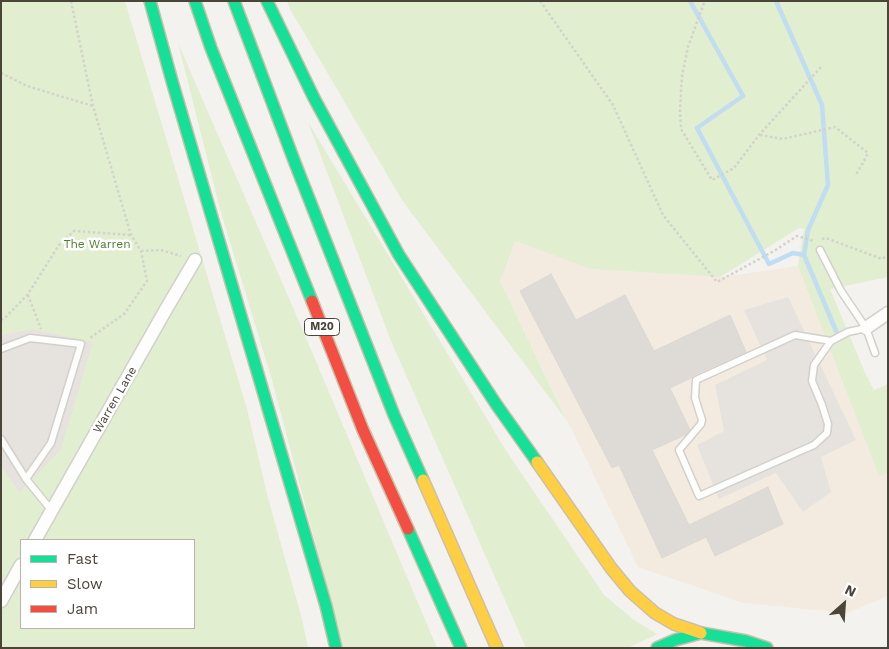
<!DOCTYPE html>
<style>
body{margin:0}
#map{position:relative;width:889px;height:649px;overflow:hidden;background:#f4f2ee;font-family:"Work Sans",sans-serif}
canvas{display:block}
.frame{position:absolute;inset:0;border:2px solid #4b4439;pointer-events:none}
.legend{position:absolute;left:20px;top:539px;width:175px;height:90px;box-sizing:border-box;background:#fff;border:1px solid #b7b4b0;margin:0;padding:6px 9px;list-style:none;font-size:15px;color:#4b4439}
.legend li{display:flex;align-items:center;gap:10px;height:25px}
.legend b{width:25px;border:1px solid #b7b4b0}
.north{position:absolute;left:819px;top:579px;width:50px;height:50px;-webkit-text-stroke:4px #fff;paint-order:stroke;rotate:26deg;font-size:14px;font-weight:700;line-height:20px;text-align:center;color:#4b4439}
.north::after{content:'';display:block;margin:auto;width:18px;height:22px;background:#4b4439;clip-path:polygon(50% 0,100% 100%,50% 72%,0 100%)}
</style>
<div id="map">
<canvas width="889" height="649"></canvas>
<div class="frame"></div>
<ul class="legend">
<li><b style="height:6px;background:#16e098"></b>Fast</li>
<li><b style="height:6px;background:#ffcf43"></b>Slow</li>
<li><b style="height:6px;background:#f24e42"></b>Jam</li>
</ul>
<div class="north">N</div>
</div>
<script>
const g = document.querySelector('canvas').getContext('2d');
g.lineJoin = 'round';
function fill(path, color) { g.fillStyle = color; g.fill(path, 'evenodd'); }
const shape = rows => new Path2D(rows.map(r => 'M' + r).join(''));
function trace(path, color, width, dash) { g.strokeStyle = color; g.lineWidth = width; g.lineCap = dash ? 'butt' : 'round'; g.setLineDash(dash || []); g.stroke(path); }
function drawText(font, color, halo, rows, align = 'center') {
  g.font = font + ' "Work Sans",sans-serif'; g.lineWidth = 5; g.setLineDash([]); g.textBaseline = 'middle'; g.strokeStyle = halo; g.fillStyle = color; for (const [text, x, y, turn = 0] of rows) {
    g.save(); g.translate(x, y); g.rotate((+turn || 0) * Math.PI / 180); g.textAlign = isNaN(turn) ? turn : align; if (halo) g.strokeText(text, 0, 0); g.fillText(text, 0, 0); g.restore();
  }
}
fill(shape([
 [515,241,592,269,720,277,798,266,879,475,888,473,888,596,847,613,743,603,638,567,500,281]
]), '#f3ebdf');
fill(shape([
 [1,1,125,1,247,409,268,498,302,619,308,648,1,648,1,466,19,493,30,329,1,335],
 [21,540,194,540,194,628,21,628],
 [287,1,888,1,888,277,830,289,866,375,874,390,888,384,888,473,879,476,798,266,804,229,799,228,720,277,591,269,515,241,500,281,567,421,402,200,290,9],
 [178,43,301,326,437,648,343,648,272,380,220,209],
 [308,122,505,449,604,595,634,620,657,634,628,648,526,648,391,341]
]), '#e1eecf');
fill(shape([
 [788,297,856,440,821,457,831,492,803,512,776,473,719,499,697,445,724,431,715,385,767,360,744,310],
 [30,329,93,342,61,449,19,493,1,466,1,335]
]), '#e6e3df');
trace(shape([
 [690,1,743,96,697,128,769,264,793,253,804,255],
 [776,1,822,105,828,185,808,230,804,255,837,333]
]), '#c0ddf1', 4.5);
const building = shape([
 [551,274,576,320,625,295,654,351,730,315,746,352,694,375,691,378,670,388,690,430,685,435,652,450,689,525,768,487,783,524,715,556,706,537,662,558,619,465,612,468,520,291,551,274]
]);
fill(building, '#dedbd6');
trace(building, '#dcd9d4', 1);
const lane = shape([
 [820,250,841,291,866,328,875,353],
 [831,341,795,335,696,380,695,398,702,420,701,424,679,450,699,496,807,448,814,445,827,433,828,424,822,405,812,381,814,365,831,341,848,332,866,328],
 [1,349,30,338,81,344,51,443,26,479],
 [1,439,26,479,52,511]
]);
const street = shape([
 [866,328,888,313],
 [35,540,165,311,195,260],
 [1,601,21,565]
]);
const fast = shape([
 [150,1,172,81,326,606,336,648],
 [195,1,211,48,312,301],
 [234,1,295,163,394,415,423,480],
 [267,1,314,98,399,255,496,404,537,462],
 [408,529,461,648],
 [657,648,675,640,701,633,746,641,767,648]
]);
const slow = shape([
 [537,462,611,568,630,591,655,613,674,624,701,633],
 [423,480,497,648]
]);
const jam = shape([
 [312,301,363,430,408,529]
]);
trace(lane, '#d2d0cb', 9);
trace(street, '#d2d0cb', 15);
trace(fast, '#ccbfa9', 14);
trace(slow, '#ccbfa9', 14);
trace(jam, '#ccbfa9', 14);
trace(shape([
 [71,1,93,106,131,235,141,251,147,281,124,314,90,338],
 [540,1,613,105,663,215,717,282,774,251,797,236,814,241],
 [704,3,688,47,682,76,680,110,681,129,712,180,734,168,759,135,821,67],
 [1,73,27,86,93,106],
 [760,135,783,139,835,127,868,153,863,163,855,176],
 [822,239,826,238,882,259,888,255],
 [141,251,161,250,181,256],
 [28,295,41,329],
 [1,320,6,317,28,294,59,245,74,231,131,235]
]), '#d3d2cc', 2.5, [2.5, 2.5]);
trace(lane, '#fdfdfc', 6);
trace(street, '#fdfdfc', 12);
trace(fast, '#16e098', 11);
trace(slow, '#ffcf43', 11);
trace(jam, '#f24e42', 11);
for (const [x, y, w] of [
 [322,327,35]
]) { const box = new Path2D(); box.roundRect(x - w / 2, y - 8.5, w, 17, 4); g.fillStyle = '#fff'; g.fill(box); trace(box, '#4b4439', 1); }
drawText('bold 11px', '#4b4439', null, [
 ["M20",322,327]
]);
drawText('12px', '#4a7f2a', '#fff', [
 ["The Warren",97,244]
]);
drawText('12px', '#4b4439', '#fff', [
 ["Warren Lane",115,400,-60]
]);
</script>
